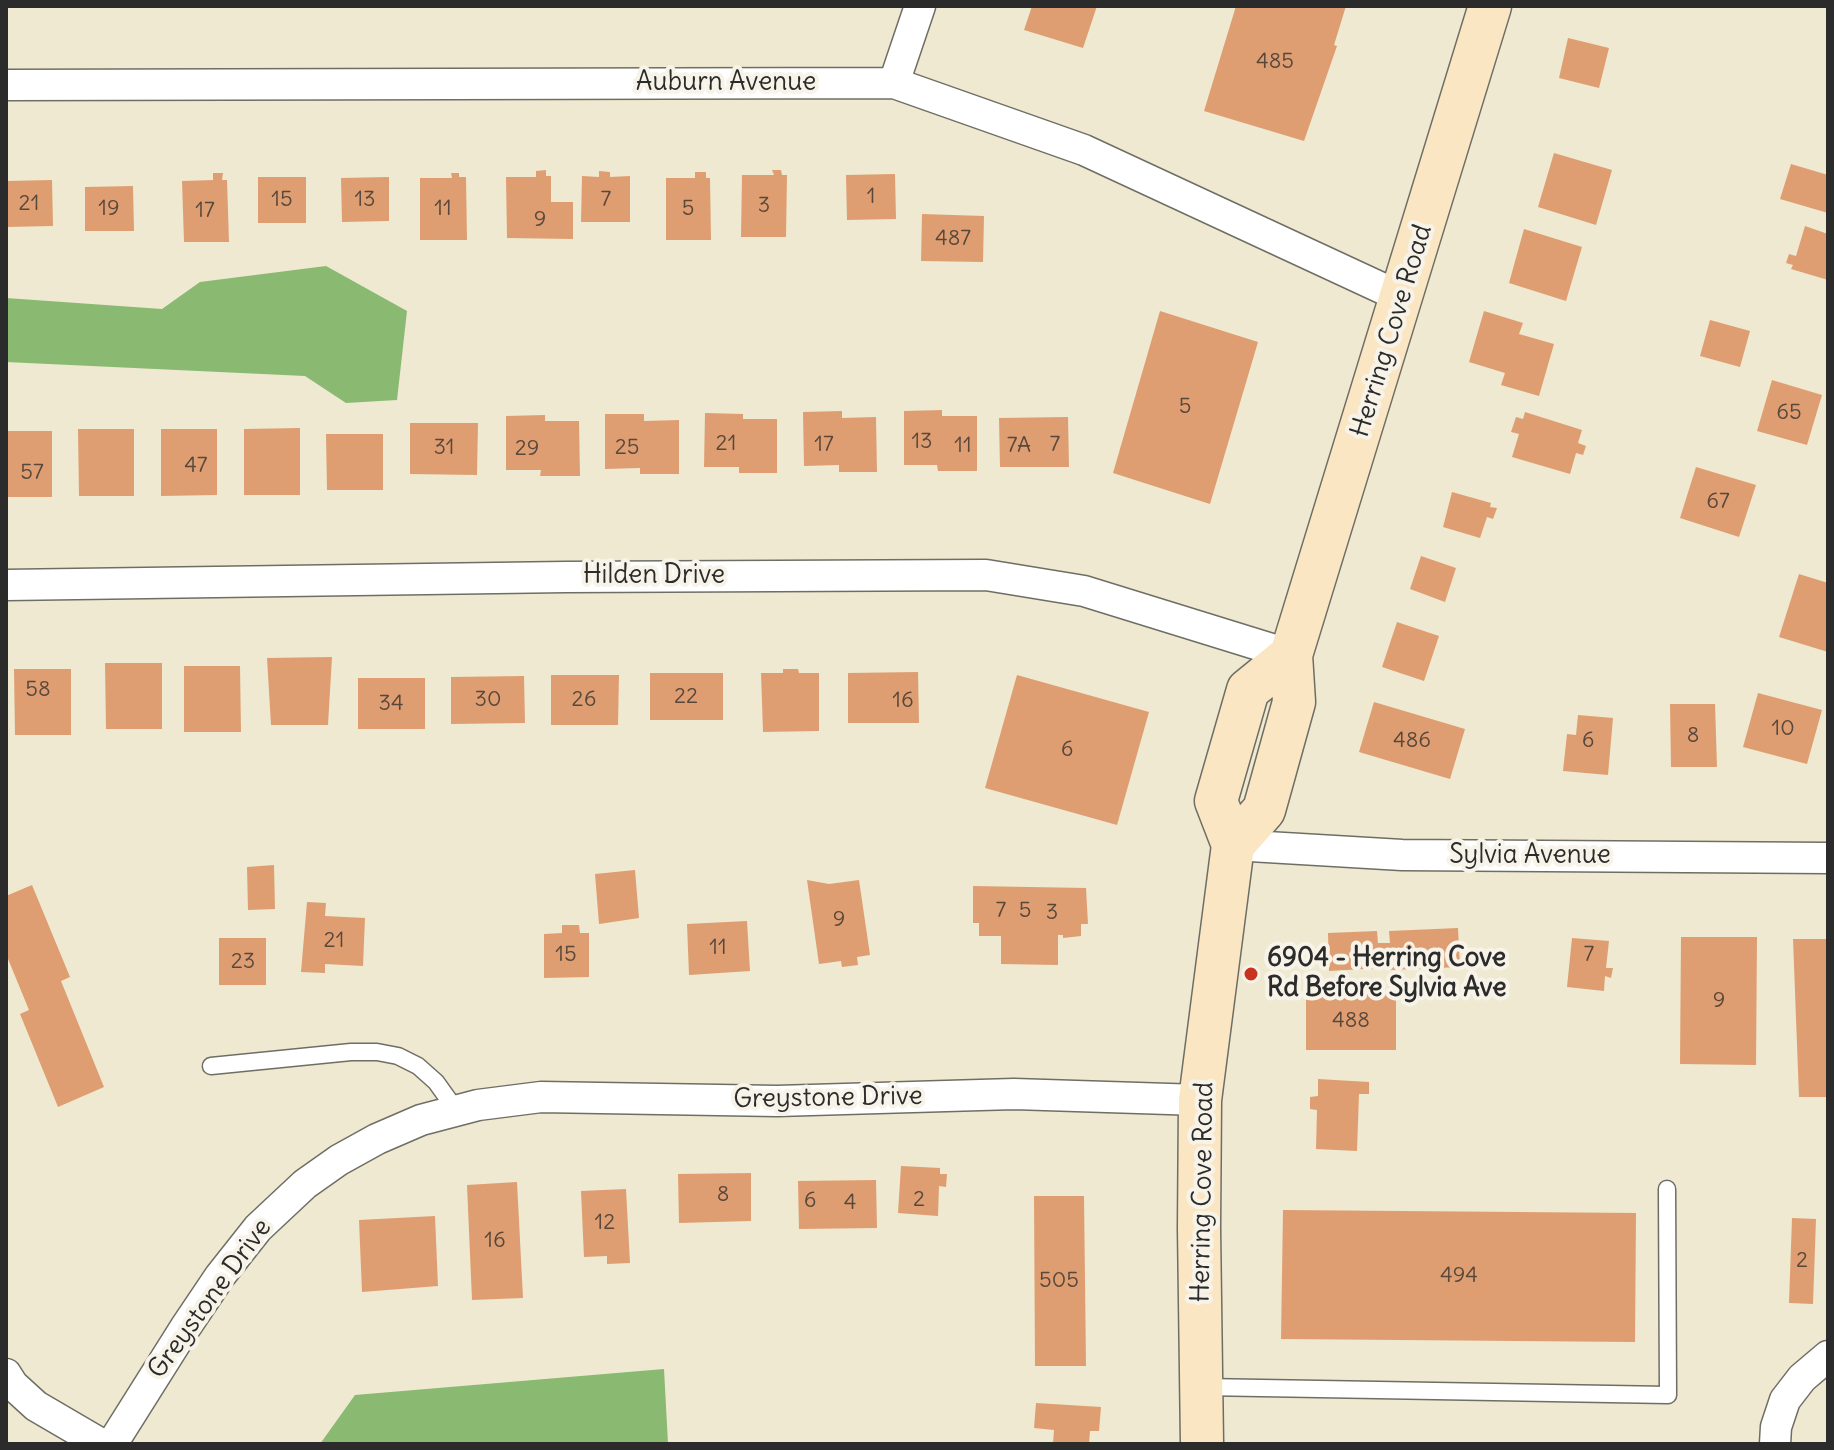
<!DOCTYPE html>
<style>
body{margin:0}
#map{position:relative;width:1834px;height:1450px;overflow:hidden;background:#eee9d0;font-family:Delius,sans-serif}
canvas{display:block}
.frame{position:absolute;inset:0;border:8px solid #2b2b2b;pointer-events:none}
</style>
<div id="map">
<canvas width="1834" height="1450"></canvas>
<div class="frame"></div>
</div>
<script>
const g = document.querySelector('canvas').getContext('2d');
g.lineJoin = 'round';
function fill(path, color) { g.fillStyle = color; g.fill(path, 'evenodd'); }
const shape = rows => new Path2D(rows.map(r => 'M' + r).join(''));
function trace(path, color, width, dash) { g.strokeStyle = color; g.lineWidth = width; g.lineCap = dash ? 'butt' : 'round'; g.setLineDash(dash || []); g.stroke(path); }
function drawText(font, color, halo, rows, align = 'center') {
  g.font = font + ' Delius,sans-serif'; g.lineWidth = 8; g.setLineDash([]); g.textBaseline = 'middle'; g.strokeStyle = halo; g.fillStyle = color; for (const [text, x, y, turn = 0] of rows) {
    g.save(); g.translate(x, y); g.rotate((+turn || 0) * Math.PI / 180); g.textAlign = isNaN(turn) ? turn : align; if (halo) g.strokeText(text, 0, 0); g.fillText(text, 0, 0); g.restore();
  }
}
fill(shape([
 [326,266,407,311,397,400,346,403,305,376,6,362,6,298,162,309,200,282],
 [664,1369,668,1444,320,1444,355,1395]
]), '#8ab972');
fill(shape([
 [1032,6,1097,6,1083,48,1024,30],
 [1236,6,1346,6,1334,45,1337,46,1304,141,1204,111],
 [1568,38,1609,48,1599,88,1559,78],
 [1554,153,1612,170,1596,225,1538,207],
 [1791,164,1828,175,1828,213,1780,199],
 [546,170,546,176,551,176,551,202,573,202,573,239,507,238,506,177,536,177,536,171],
 [772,170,781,170,782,175,787,175,786,237,741,237,742,175,774,175],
 [599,171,610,172,610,177,630,176,630,222,581,222,582,176,599,177],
 [695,172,706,172,706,178,710,178,711,240,666,240,666,178,695,178],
 [213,173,223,173,222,180,227,180,229,242,184,242,182,181,213,180],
 [451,173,459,173,459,177,466,177,467,240,420,240,420,178,452,178],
 [895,174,896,219,847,220,846,175],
 [258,177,306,177,306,223,258,223],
 [389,177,389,221,342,222,341,178],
 [52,180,53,226,6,227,6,181],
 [133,186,134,231,85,231,85,187],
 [922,214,984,216,983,262,921,261],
 [1805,226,1828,234,1828,280,1791,269,1793,265,1786,263,1789,254,1796,256],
 [1524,229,1582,247,1566,301,1509,283],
 [1160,311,1258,342,1210,504,1113,473],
 [1484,311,1523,323,1519,334,1554,344,1539,396,1501,385,1505,373,1469,362],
 [1710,320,1750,331,1740,367,1700,356],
 [1772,380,1822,395,1807,445,1757,431],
 [942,410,942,416,977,416,977,471,938,471,937,465,904,465,904,411],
 [842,411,842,418,876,417,877,472,839,472,839,465,804,466,803,412],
 [1525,412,1582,430,1578,443,1586,446,1583,455,1576,453,1570,474,1512,457,1519,434,1511,432,1516,417,1523,419],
 [705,413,743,414,743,419,777,419,777,473,739,473,739,467,704,467],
 [605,414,644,414,644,421,679,420,679,474,640,474,640,468,605,469],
 [545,415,545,421,579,421,580,476,540,476,541,470,506,470,506,416],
 [1068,417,1069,467,1000,467,999,418],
 [410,423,478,423,477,475,410,474],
 [300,428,300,495,244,495,244,429],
 [78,429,134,429,134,496,79,496],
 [161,429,217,429,217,495,161,496],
 [6,431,52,431,52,497,6,497],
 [326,434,383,434,383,490,327,490],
 [1696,467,1756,485,1739,537,1680,518],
 [1452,492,1491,503,1490,507,1497,508,1493,519,1487,517,1480,538,1443,527],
 [1421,556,1456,568,1445,602,1410,589],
 [1799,574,1828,583,1828,652,1779,637],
 [1397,622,1439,636,1424,681,1382,667],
 [332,657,328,725,271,725,267,658],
 [105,663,162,663,162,729,106,729],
 [184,666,240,666,241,732,184,732],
 [14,669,71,669,71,735,15,735],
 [783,669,798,669,799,673,819,673,819,731,763,732,761,673,783,673],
 [918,672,919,723,848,723,848,673],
 [650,673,723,673,723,720,650,720],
 [551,675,619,675,618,725,551,725],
 [1017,675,1149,712,1117,825,985,788],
 [524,676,525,723,451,724,451,677],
 [358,678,425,678,425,729,358,729],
 [1758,693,1822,710,1807,764,1743,747],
 [1374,702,1465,729,1450,779,1359,752],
 [1670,704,1715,704,1717,767,1671,767],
 [1578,715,1613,718,1608,775,1563,771,1567,734,1576,735],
 [274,865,275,909,248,910,247,867],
 [635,870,639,918,599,924,595,874],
 [807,880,829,884,859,880,870,955,857,957,858,965,842,967,841,961,819,964],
 [32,885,70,977,61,981,104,1087,58,1107,20,1014,29,1010,6,954,6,896],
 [973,886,1086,888,1088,924,1081,924,1081,936,1063,938,1063,935,1058,935,1058,965,1001,964,1001,936,979,936,979,923,973,923],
 [307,902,326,903,325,916,365,918,363,966,325,964,325,973,301,972],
 [747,921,750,971,689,975,687,924],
 [562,925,579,925,580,933,589,933,589,977,544,978,544,934,562,933],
 [1458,928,1460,967,1390,970,1389,965,1380,965,1380,968,1329,971,1328,933,1377,931,1378,943,1390,943,1389,931],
 [1681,937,1757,937,1756,1065,1680,1064],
 [219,938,266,938,266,985,219,985],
 [1572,938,1609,941,1606,968,1613,968,1611,978,1605,976,1604,991,1567,987],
 [1793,939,1828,939,1828,1097,1799,1097],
 [1306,993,1396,993,1396,1050,1306,1050],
 [1318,1079,1369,1082,1369,1094,1359,1094,1357,1151,1316,1149,1317,1110,1310,1109,1310,1097,1318,1096],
 [901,1166,940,1168,940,1174,947,1174,946,1187,939,1186,938,1216,898,1213],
 [751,1173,751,1221,679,1223,678,1174],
 [876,1180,877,1228,799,1229,798,1181],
 [517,1182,523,1298,472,1300,467,1185],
 [626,1189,630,1263,607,1264,607,1256,584,1257,581,1191],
 [1034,1196,1084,1196,1086,1366,1035,1366],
 [1283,1210,1636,1213,1635,1342,1281,1339],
 [435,1216,438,1286,362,1292,359,1220],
 [1792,1218,1816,1219,1813,1304,1789,1303],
 [1036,1403,1101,1407,1099,1431,1090,1431,1089,1444,1053,1444,1054,1430,1034,1428]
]), '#df9e71');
const lane = shape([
 [211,1066,351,1052,377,1052,398,1056,418,1066,436,1082,456,1110],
 [1203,1387,1668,1395,1667,1189]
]);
const street = shape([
 [894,83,920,6],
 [6,85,894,83,1084,150,1403,298],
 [6,585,566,577,986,575,1084,591,1291,655],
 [1233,845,1402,855,1828,858],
 [6,1374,13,1385,36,1406,101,1444],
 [112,1444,185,1328,220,1276,258,1228,305,1184,339,1160,377,1139,421,1120,478,1105,541,1097,777,1101,1014,1094,1200,1100],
 [1775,1444,1776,1427,1785,1400,1802,1378,1828,1356]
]);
const secondary = shape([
 [1233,845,1264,810,1294,702,1291,655,1490,6],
 [1202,1444,1199,1228,1200,1100,1233,845,1216,801,1248,690,1291,655]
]);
trace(lane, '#6f6e65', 19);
trace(street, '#6f6e65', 33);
trace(secondary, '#6f6e65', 45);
trace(lane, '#fff', 16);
trace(street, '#fff', 30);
trace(secondary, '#fbe6c4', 42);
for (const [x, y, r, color] of [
 [1251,974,8,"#c8321e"]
]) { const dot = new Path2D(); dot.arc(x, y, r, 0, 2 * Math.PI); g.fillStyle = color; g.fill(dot); trace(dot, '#f7f3e8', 3); }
drawText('22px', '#58483c', null, [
 ["485",1275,62],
 ["1",871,197],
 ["15",282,200],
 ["13",365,200],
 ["7",606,200],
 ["21",29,204],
 ["3",764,206],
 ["19",109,209],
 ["11",443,209],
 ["5",688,209],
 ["17",205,211],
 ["9",540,220],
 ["487",953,239],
 ["5",1185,407],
 ["65",1789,413],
 ["13",922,442],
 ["21",726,444],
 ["17",824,445],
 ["7",1055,445],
 ["11",963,446],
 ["7A",1019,446],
 ["31",444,448],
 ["25",627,448],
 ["29",527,449],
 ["47",196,466],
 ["57",32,473],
 ["67",1718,502],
 ["58",38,690],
 ["22",686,697],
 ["30",488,700],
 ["26",584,700],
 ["16",903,701],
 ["34",391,704],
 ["10",1783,729],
 ["8",1693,736],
 ["486",1412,741],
 ["6",1588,741],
 ["6",1067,750],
 ["7",1001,911],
 ["5",1025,911],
 ["3",1052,913],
 ["9",839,920],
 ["21",334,941],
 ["11",718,948],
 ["15",566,955],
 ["7",1589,955],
 ["23",243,962],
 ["9",1719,1001],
 ["488",1351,1021],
 ["8",723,1195],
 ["2",919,1200],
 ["6",810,1201],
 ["4",850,1203],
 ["12",605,1223],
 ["16",495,1241],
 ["2",1802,1261],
 ["494",1459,1276],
 ["505",1059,1281]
]);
drawText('26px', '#2b2b2b', '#f7f3e8', [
 ["Auburn Avenue",726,83],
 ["Herring Cove Road",1392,331,-73],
 ["Hilden Drive",654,576],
 ["Sylvia Avenue",1530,856],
 ["Greystone Drive",828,1098,-1],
 ["Herring Cove Road",1203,1192,-89],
 ["Greystone Drive",210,1299,-54]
]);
drawText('bold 26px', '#2b2b2b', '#f7f3e8', [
 ["6904 - Herring Cove",1267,959],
 ["Rd Before Sylvia Ave",1267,989]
], 'left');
</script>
